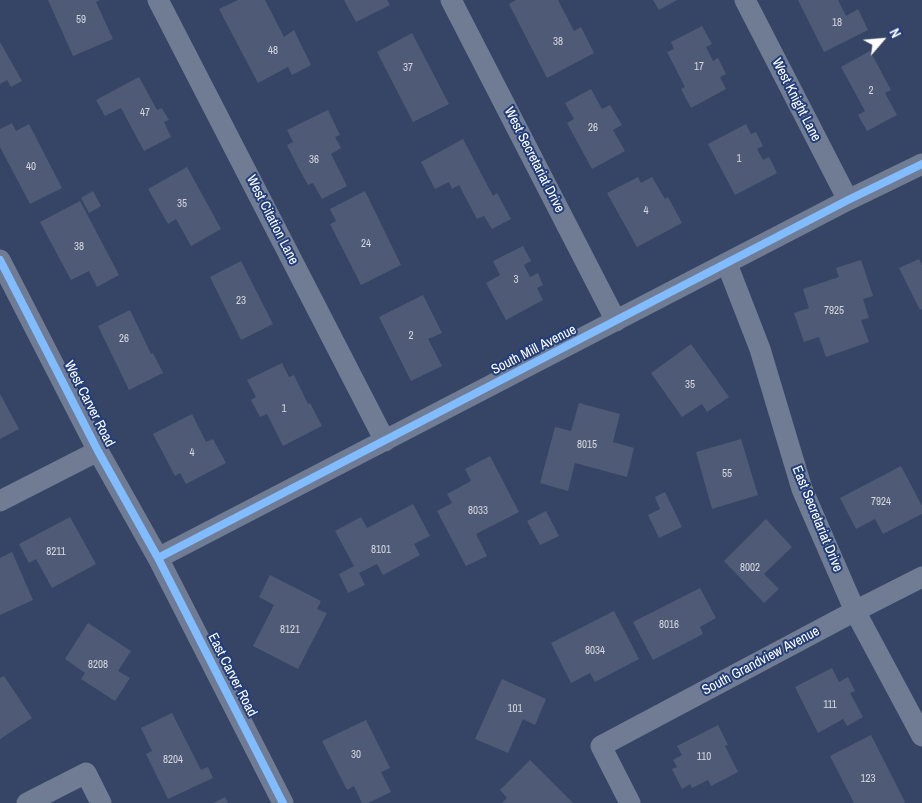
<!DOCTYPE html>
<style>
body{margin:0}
#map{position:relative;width:922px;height:803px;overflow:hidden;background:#364565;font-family:"Archivo Narrow",sans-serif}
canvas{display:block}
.north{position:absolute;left:857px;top:15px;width:50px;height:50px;-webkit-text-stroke:4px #223d79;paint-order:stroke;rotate:63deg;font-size:14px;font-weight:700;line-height:20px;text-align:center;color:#fff}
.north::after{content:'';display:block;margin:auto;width:18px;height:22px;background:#fff;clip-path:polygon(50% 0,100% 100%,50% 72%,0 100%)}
</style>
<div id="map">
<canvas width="922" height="803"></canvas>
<div class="north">N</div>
</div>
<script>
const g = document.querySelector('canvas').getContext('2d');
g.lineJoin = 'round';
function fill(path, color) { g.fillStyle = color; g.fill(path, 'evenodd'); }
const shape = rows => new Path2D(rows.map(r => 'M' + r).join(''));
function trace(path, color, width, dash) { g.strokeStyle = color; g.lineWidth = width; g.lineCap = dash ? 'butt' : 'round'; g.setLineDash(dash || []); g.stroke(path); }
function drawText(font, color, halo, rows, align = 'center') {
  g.font = font + ' "Archivo Narrow",sans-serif'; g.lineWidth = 4; g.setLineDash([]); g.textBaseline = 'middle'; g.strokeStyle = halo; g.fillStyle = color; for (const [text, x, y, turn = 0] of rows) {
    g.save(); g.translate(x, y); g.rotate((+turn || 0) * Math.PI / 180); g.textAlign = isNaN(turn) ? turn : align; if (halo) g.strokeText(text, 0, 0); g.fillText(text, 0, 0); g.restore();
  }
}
fill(shape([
 [48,0,100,0,96,2,113,39,73,56],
 [238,0,265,0,284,37,294,30,311,65,292,75,288,67,258,83,219,9],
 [344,0,387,0,390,5,356,22],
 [516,0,558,0,574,31,581,27,594,53,547,78,509,4],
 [653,0,677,0,659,10],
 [798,0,838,0,846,16,858,9,868,30,824,52],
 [702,26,712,44,706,47,713,61,718,58,726,74,720,77,726,89,691,108,681,89,685,87,667,52,674,49,671,42],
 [412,33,449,104,413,122,377,52],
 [0,42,22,81,11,87,7,80,0,84],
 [870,51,891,90,885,93,897,115,867,131,858,115,865,111,841,67],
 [139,77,157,110,162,108,169,120,164,122,171,137,144,151,121,108,105,116,96,100],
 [591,89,602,109,610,105,622,125,613,130,625,151,592,169,567,123,574,119,565,103],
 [328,110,340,135,335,137,341,148,331,154,347,186,322,199,313,183,308,185,298,167,287,145,293,142,287,130],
 [12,123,16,131,29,124,62,188,30,204,0,147,0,129],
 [746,124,751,134,756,132,763,146,757,149,763,160,769,157,777,173,735,195,708,144],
 [463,139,493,196,497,193,511,219,492,229,484,216,477,219,459,185,452,189,449,182,435,189,421,162],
 [187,167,221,229,191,246,176,219,168,224,148,189],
 [638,177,641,183,652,177,665,199,668,197,682,223,637,247,607,193],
 [93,191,101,206,89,213,81,198],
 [365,191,401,265,361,285,330,224,336,221,330,209],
 [80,201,119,275,97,287,89,271,71,280,40,222],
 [523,246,531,261,524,265,530,277,538,273,543,285,537,288,543,300,506,320,486,283,500,275,493,261],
 [919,259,922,265,922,309,920,310,899,268],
 [861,260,873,296,863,299,869,318,861,320,869,342,826,357,819,337,804,342,794,313,809,308,803,289,839,277,836,268],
 [241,261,273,324,241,340,210,277],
 [423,295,442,333,428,339,442,366,411,381,379,317],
 [130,310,151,354,153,353,163,373,129,390,98,326],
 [691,344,729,397,707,412,702,404,682,417,651,373],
 [282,363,289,377,294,375,308,404,310,403,322,426,283,446,267,414,260,417,251,400,256,397,247,380],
 [0,394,19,429,0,439],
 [579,403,620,414,613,442,634,448,627,477,575,463,568,491,540,483,555,427,571,431],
 [192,414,206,442,213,439,226,463,186,484,180,473,175,476,153,434],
 [741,439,758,495,712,509,696,452],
 [490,456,519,512,476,534,487,556,466,566,437,511,452,503,447,494,471,481,465,469],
 [901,466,922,506,922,514,883,534,875,519,856,529,840,498],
 [665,492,682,527,659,538,648,515,660,509,655,497],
 [413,504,430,536,414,544,420,555,383,575,377,564,359,573,365,585,348,593,339,574,354,566,335,531,361,517,367,528],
 [546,511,559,536,540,545,527,521],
 [70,517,96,564,52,588,36,559,29,563,19,544],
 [766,519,792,547,764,574,779,589,764,603,724,561],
 [12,552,33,600,0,615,0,558],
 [270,575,321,601,317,609,327,613,298,669,253,646,274,605,259,597],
 [700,588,716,618,700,627,703,634,653,660,633,622],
 [614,611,639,659,595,682,590,673,571,683,551,643],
 [88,623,131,651,118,671,130,678,115,701,81,679,85,673,65,659],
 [832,668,839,682,848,677,855,691,850,693,863,717,847,726,843,719,818,733,795,687],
 [4,676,32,718,0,739,0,678],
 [502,679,546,699,535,725,523,719,508,753,475,739],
 [172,713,201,770,208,767,213,778,168,799,146,754,152,751,141,728],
 [366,720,390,768,381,772,391,792,368,803,362,803,354,786,347,790,322,741],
 [718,725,728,745,725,746,738,772,711,786,708,780,692,788,690,784,682,789,672,769,677,767,673,760,682,755,677,746],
 [871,735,905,802,904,803,854,803,830,756],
 [530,760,573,803,502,803,507,798,500,790],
 [225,797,228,803,213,803]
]), '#4f5b76');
trace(shape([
 [158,0,385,441],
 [451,0,616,321],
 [745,0,848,200],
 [0,260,98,451,158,558,283,803],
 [727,264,760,349,802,489,855,611,922,736],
 [0,501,98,451],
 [158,558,848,200,922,164],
 [27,803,86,773,101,803],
 [630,803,601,746,855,611,922,577]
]), '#707c94', 21);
trace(shape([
 [0,260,98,451,158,558,283,803],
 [158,558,848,200,922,164]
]), '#80bcff', 8);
drawText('11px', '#d3d6dd', null, [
 ["59",81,20],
 ["18",837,23],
 ["38",558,42],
 ["48",273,51],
 ["17",699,67],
 ["37",408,68],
 ["2",871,91],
 ["47",145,113],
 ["26",593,128],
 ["1",739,159],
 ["36",314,160],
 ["40",31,167],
 ["35",182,204],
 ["4",646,211],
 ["24",366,244],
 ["38",79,247],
 ["3",516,280],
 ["23",241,301],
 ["7925",834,311],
 ["2",411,336],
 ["26",124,339],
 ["35",690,385],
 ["1",284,409],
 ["8015",587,445],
 ["4",192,453],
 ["55",727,474],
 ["7924",881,502],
 ["8033",478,511],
 ["8101",381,550],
 ["8211",56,552],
 ["8002",750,568],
 ["8016",669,625],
 ["8121",290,630],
 ["8034",595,651],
 ["8208",98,665],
 ["111",830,705],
 ["101",515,709],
 ["30",356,755],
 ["110",704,757],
 ["8204",173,760],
 ["123",868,779]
]);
drawText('14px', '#fff', '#223d79', [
 ["West Knight Lane",796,100,63],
 ["West Secretariat Drive",534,160,63],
 ["West Citation Lane",272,220,63],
 ["South Mill Avenue",534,350,-27],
 ["West Carver Road",89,404,63],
 ["East Secretariat Drive",817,519,68],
 ["South Grandview Avenue",761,661,-28],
 ["East Carver Road",232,675,63]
]);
</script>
